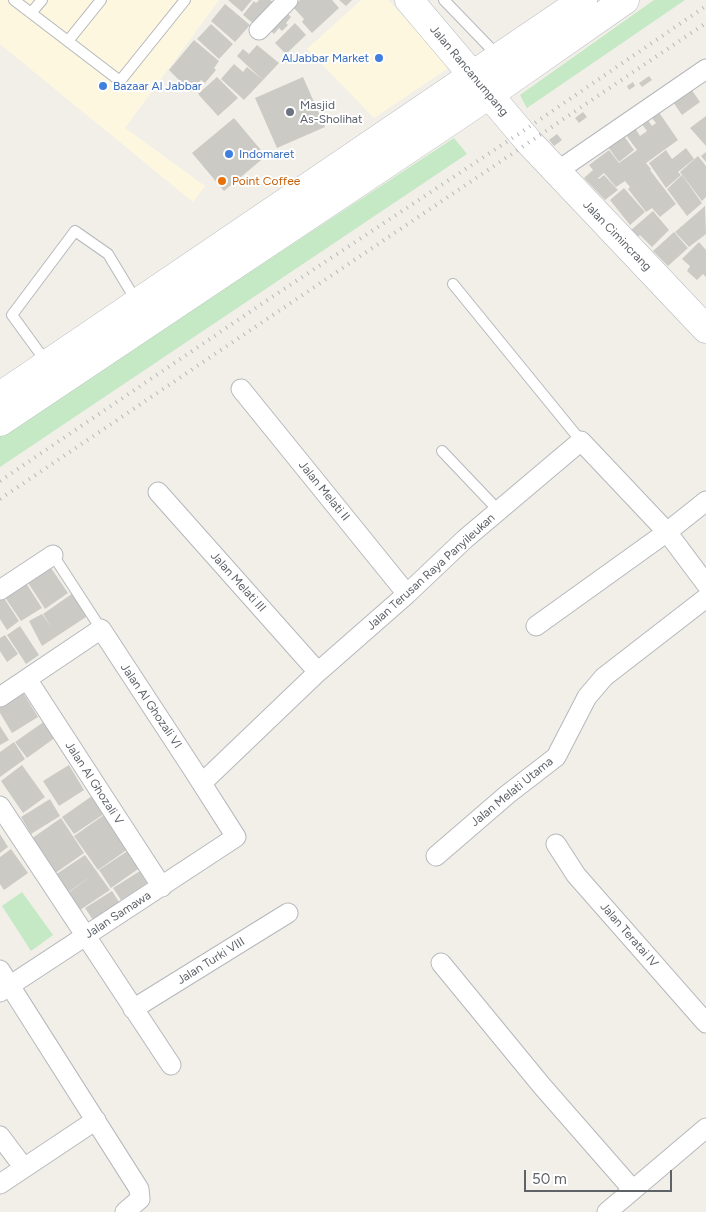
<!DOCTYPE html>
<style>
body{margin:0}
#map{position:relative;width:706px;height:1212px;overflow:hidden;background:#f1efe8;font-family:Figtree,sans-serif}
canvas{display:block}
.scale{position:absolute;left:524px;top:1170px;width:148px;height:22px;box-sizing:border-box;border:2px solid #5f6368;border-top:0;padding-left:6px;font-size:15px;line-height:18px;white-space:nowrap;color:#5f6368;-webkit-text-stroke:4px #fff;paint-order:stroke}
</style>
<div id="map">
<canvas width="706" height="1212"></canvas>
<div class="scale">50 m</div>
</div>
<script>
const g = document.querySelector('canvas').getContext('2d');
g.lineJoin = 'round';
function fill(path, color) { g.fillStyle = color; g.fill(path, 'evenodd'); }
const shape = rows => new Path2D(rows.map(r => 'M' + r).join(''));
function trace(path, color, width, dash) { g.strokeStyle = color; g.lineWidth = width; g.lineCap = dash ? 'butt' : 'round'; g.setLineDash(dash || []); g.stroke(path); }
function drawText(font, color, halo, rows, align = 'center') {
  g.font = font + ' Figtree,sans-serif'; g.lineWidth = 4; g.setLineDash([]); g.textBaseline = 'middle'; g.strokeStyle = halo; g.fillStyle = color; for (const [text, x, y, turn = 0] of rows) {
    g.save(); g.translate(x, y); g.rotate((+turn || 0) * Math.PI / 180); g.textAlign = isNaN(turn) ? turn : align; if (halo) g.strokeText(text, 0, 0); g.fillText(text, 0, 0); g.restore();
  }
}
fill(shape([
 [0,0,219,0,125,128,205,186,193,202,0,44],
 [361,0,388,0,450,67,374,118,307,49]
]), '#fef7e0');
fill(shape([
 [654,0,685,0,527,108,520,95],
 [454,138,467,154,0,467,0,436],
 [22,892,53,935,31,951,2,906]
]), '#c5e8c5');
fill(shape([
 [228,0,252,0,242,12],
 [259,0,270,0,275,3,255,25,243,15,254,1,256,3],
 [300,0,332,0,339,8,312,33,302,22,304,19,293,7],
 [339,0,352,0,346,6],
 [225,4,250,25,235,42,211,21],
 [283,9,291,17,286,23,288,25,282,31,279,28,274,34,267,27],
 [295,23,306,35,286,54,275,43],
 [211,24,233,44,219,59,197,39],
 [194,40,219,61,214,68,216,70,205,83,201,80,191,92,169,70],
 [257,45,279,63,263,80,237,56,243,49,249,54],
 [234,64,243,72,247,67,263,80,244,100,221,79],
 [649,76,652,80,642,87,639,83],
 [217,77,238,98,218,116,198,94],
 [303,77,325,127,277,148,255,98],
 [633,82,635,86,629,90,627,86],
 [689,86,700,102,682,115,671,99],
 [658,111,678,140,646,163,651,169,650,170,676,204,660,217,652,208,646,212,628,189,630,187,625,181,616,187,604,173,598,178,599,179,604,175,618,190,605,200,584,178,593,170,589,165,609,150,619,163,637,150,626,135,635,128,640,136,647,131,641,123,647,119,652,126,656,123,651,117],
 [583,112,587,117,579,123,575,118],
 [706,116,706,146,690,128],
 [234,118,266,156,224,191,192,153],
 [557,134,562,140,554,146,549,140],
 [624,136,634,150,619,162,606,144],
 [686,148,694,159,678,172,681,175,666,188,649,163,666,150,672,159],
 [706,152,706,162,701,156],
 [698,156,706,166,706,197,702,201,680,172],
 [682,175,702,203,687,216,667,189],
 [624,188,645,212,630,225,610,200],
 [705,206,706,234,689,247,675,232],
 [653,211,669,230,652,247,640,235,638,237,631,230],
 [674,232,688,248,668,266,653,251],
 [699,242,706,250,706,277,703,274,697,280,687,271,690,266,682,259],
 [47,562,68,593,45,609,25,578],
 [26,583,42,608,21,621,4,596],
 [73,593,86,617,42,646,29,621,42,614,52,628,43,614],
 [2,595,19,621,7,630,0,619,0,597],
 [20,626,39,655,26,664,7,635],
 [5,635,18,654,7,662,0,651,0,638],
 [22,691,38,717,12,733,0,713,0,706],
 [45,721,56,737,27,758,15,742],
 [0,726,9,740,0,745],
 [14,742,25,759,0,777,0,752],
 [22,765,45,797,23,813,1,781],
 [69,765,84,790,59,806,43,781],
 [92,796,104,814,74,834,62,817],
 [50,799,60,816,31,834,21,817],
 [104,815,128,849,98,870,74,836],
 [61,818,84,853,54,874,31,839],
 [0,834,8,847,0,853],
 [11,849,28,873,4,890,0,884,0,857],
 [129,850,141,867,111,888,99,870],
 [85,855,110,890,80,910,68,893,94,874,67,893,55,875],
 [140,871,147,883,121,900,113,888],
 [112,891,119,902,93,920,85,908]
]), '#cccac5');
const lane = shape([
 [14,0,31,13],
 [42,0,31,13,120,81,185,0],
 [444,0,498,56],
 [68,41,101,0],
 [453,284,581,441],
 [47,363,12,315,75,231,108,254,137,302],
 [442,451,499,511],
 [53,555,101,629]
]);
const street = shape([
 [259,30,288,0],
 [556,172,706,69],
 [241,389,407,594],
 [158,492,318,672],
 [0,590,53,555],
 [536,626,667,532,706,584],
 [27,679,162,887],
 [0,697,101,629,192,768,236,837,0,992],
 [202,783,318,672,407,594,465,539,581,441,667,532,706,501],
 [0,806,171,1065],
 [556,844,576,875,706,1023],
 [436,856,508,794,556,757,587,697,604,677,706,598],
 [441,963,542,1086,633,1190],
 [0,970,139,1189,140,1199,125,1212],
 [133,1009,288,913],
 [0,1136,24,1168],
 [0,1184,96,1120],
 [607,1212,706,1128]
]);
const secondary = shape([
 [409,0,529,142,706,329],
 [0,396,583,0],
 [0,422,489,95,625,0]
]);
trace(lane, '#b5b8bc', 12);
trace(street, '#b5b8bc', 21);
trace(secondary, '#b6babf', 29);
trace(lane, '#fff', 10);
trace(street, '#fff', 19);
trace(secondary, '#fff', 28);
trace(shape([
 [0,481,266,301,520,133,706,6],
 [0,499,706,23]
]), '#b6b7b8', 4, [1, 6]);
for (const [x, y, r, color] of [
 [379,58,5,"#3f7fe0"],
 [103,86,5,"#3f7fe0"],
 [290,112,5,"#6b7280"],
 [229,154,5,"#3f7fe0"],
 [222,181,5,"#e8710a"]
]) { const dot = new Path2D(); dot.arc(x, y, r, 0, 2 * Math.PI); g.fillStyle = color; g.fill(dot); trace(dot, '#fff', 2); }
drawText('12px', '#366cbe', '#fff', [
 ["AlJabbar Market",369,58,"right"],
 ["Bazaar Al Jabbar",113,86],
 ["Indomaret",239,154]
], 'left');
drawText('12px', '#5f6368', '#fff', [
 ["Jalan Rancanumpang",469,71,50],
 ["Jalan Cimincrang",617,236,46],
 ["Jalan Melati II",324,491,51],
 ["Jalan Terusan Raya Panyileukan",431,572,-42],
 ["Jalan Melati III",238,582,48],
 ["Jalan Al Ghozali VI",151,706,56],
 ["Jalan Al Ghozali V",94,783,57],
 ["Jalan Melati Utama",512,792,-39],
 ["Jalan Samawa",118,915,-33],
 ["Jalan Teratai IV",629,935,49],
 ["Jalan Turki VIII",211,961,-32]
]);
drawText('12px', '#5b616d', '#fff', [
 ["Masjid",300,105],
 ["As-Sholihat",300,119]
], 'left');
drawText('12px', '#c56008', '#fff', [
 ["Point Coffee",232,181]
], 'left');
</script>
